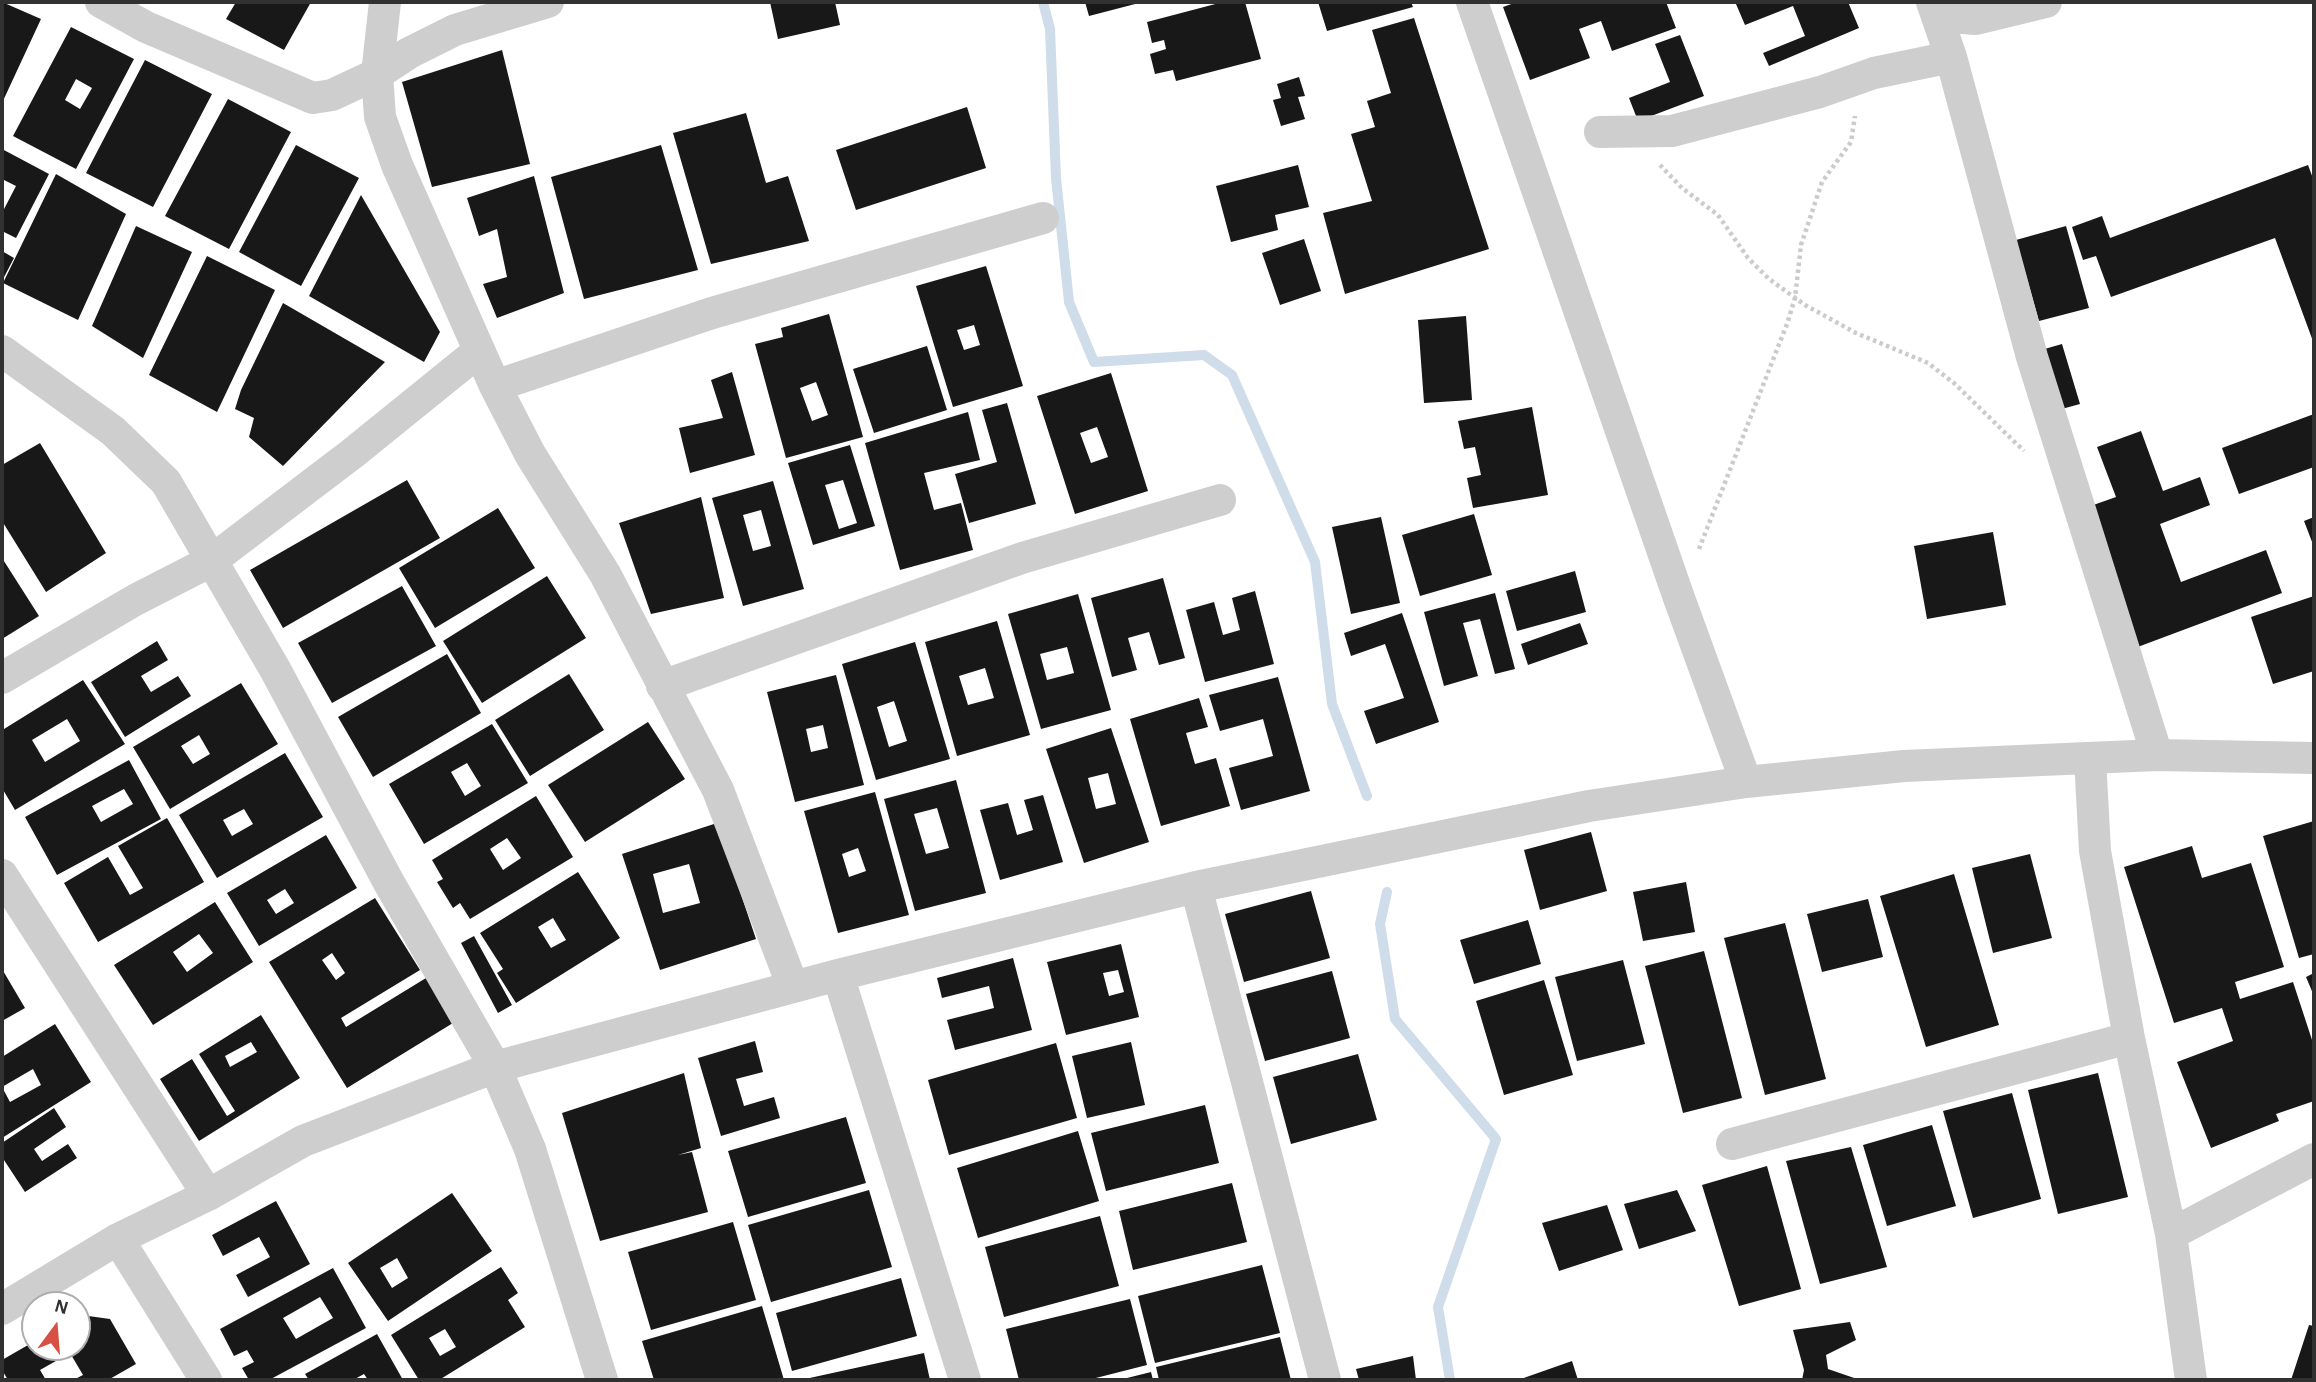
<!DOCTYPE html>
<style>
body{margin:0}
#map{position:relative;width:2316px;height:1382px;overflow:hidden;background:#fff;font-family:"Alegreya Sans",sans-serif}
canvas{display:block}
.frame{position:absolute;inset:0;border:4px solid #313131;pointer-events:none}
.north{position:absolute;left:21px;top:1291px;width:70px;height:70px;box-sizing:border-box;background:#fff;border:2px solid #adadad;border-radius:50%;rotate:16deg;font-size:19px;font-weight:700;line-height:28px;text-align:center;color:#313131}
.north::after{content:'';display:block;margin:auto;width:24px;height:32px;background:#d75044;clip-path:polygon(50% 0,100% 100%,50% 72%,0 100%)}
</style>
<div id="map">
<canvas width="2316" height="1382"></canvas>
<div class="frame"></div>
<div class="north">N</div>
</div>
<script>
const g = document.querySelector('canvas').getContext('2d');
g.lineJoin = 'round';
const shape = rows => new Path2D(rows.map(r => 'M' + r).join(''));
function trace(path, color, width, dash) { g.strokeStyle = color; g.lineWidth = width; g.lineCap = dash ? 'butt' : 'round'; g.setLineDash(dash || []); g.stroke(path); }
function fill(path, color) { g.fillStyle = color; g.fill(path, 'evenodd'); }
trace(shape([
 [1043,2,1050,29,1056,178,1069,302,1094,362,1204,355,1232,375,1315,562,1332,704,1367,796],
 [1387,892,1380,924,1395,1019,1496,1139,1438,1307,1450,1380]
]), '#cfdcea', 10);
fill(shape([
 [2,2,41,19,2,103],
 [236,2,311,2,284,50,226,19],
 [770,2,835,2,840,25,778,39],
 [1085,2,1139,2,1139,3,1089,16],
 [1223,2,1245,2,1261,59,1176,81,1173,70,1155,74,1150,54,1166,49,1164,40,1152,43,1147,22],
 [1318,2,1411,2,1413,7,1327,31],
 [1517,2,1666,2,1676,28,1612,51,1601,21,1579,29,1590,58,1530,80,1503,7],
 [1743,2,1848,2,1859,28,1769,66,1763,53,1805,36,1793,6,1745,25,1736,4],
 [1414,18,1489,249,1345,294,1323,213,1372,201,1351,134,1375,127,1367,101,1391,93,1372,30],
 [71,27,134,59,76,169,13,136],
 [76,79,92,88,80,109,65,100],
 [1680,35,1704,96,1638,121,1629,98,1670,82,1655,44],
 [502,50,530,164,432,187,402,82],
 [145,60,212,94,153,207,86,173],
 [1299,77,1305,96,1298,97,1305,119,1281,126,1273,100,1281,98,1277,84],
 [228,99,291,132,229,249,165,216],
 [967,107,986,168,856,210,836,150],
 [746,113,766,183,788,176,809,241,711,264,673,133],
 [296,145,359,178,301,286,239,252],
 [661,145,698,270,584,299,551,177],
 [2,149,49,174,16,238,2,231,2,213,16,186,2,179],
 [1298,165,1309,207,1275,215,1278,230,1231,242,1216,186],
 [2308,165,2314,181,2314,344,2275,238,2111,297,2096,256,2083,260,2072,227,2102,216,2110,238],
 [56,174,126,214,78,320,3,283],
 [534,176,564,293,497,318,483,284,507,277,497,229,479,236,467,198],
 [361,195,440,332,424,362,309,296],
 [136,226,192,252,143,358,92,326],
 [2066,226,2089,308,2039,321,2016,240],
 [1304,239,1321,291,1280,305,1262,253],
 [2,251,14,258,2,281],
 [207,256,275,290,217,412,149,375],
 [986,266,1023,386,953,407,916,286],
 [974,325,980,345,964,350,957,330],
 [283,303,385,362,283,466,249,437,254,418,235,409,241,390],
 [829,314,863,437,786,458,755,344,783,337,781,328],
 [816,382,828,415,812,421,800,388],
 [1466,316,1472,400,1424,403,1418,320],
 [2062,344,2080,404,2058,410,2041,350],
 [927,346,947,410,874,433,853,369],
 [732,372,755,455,690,473,679,428,723,418,711,380],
 [1111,373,1148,491,1075,514,1037,396],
 [1097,427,1108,457,1091,463,1080,433],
 [1007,403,1036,504,969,523,955,474,997,462,982,410],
 [1532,407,1548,495,1473,508,1467,478,1481,475,1475,447,1464,449,1458,421],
 [968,412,980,460,924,473,934,510,961,503,973,550,900,570,865,443],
 [2314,414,2314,467,2239,494,2222,448],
 [2141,431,2163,491,2200,477,2210,505,2160,524,2181,582,2266,550,2282,593,2135,648,2082,509,2116,497,2097,447],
 [40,443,106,553,46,592,2,521,2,465],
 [850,445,875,526,813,545,788,463],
 [843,480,857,523,839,529,825,485],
 [407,480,440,538,283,628,250,570],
 [773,481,804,589,743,606,712,498],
 [761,510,771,546,753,551,743,515],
 [701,497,724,598,651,614,619,523],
 [498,508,535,568,435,628,399,568],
 [1474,514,1492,575,1420,596,1402,535],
 [1381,517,1400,603,1351,614,1332,527],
 [2314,517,2314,547,2304,521],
 [1993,532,2006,605,1927,619,1914,546],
 [2,558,39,616,2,639],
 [1575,571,1586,612,1517,631,1506,591],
 [547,576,586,638,482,703,443,641],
 [1163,578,1185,658,1159,665,1149,632,1128,638,1137,670,1112,677,1091,598],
 [402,586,436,646,332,703,298,643],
 [1255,591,1274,664,1205,682,1186,610,1214,602,1223,635,1240,630,1232,598],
 [1495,593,1515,669,1495,674,1480,619,1463,623,1478,676,1444,686,1424,612],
 [1078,594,1111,710,1041,729,1008,614],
 [1067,647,1074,673,1047,680,1040,654],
 [2314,596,2314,671,2273,684,2251,617],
 [1402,613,1439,722,1376,744,1364,711,1404,698,1385,644,1351,656,1344,633],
 [997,621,1030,735,957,756,925,642],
 [985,668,994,698,968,705,959,676],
 [1580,623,1588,644,1528,665,1521,644],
 [157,641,168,660,141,676,151,692,178,676,191,696,125,737,91,682],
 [915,642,950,759,876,780,842,664],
 [894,701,907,741,889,747,877,707],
 [447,654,481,713,373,777,338,717],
 [569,674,604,730,530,776,495,720],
 [836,675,864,785,795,802,767,692],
 [823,725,828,748,811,752,806,729],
 [1278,677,1310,791,1241,810,1229,768,1273,756,1263,719,1220,731,1209,695],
 [83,680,125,744,15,810,2,788,2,726,4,729],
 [67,719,80,741,45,762,32,740],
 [241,683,278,744,170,809,133,747],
 [199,735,210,754,193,764,181,746],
 [1199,698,1208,727,1186,733,1195,764,1216,758,1230,806,1161,826,1130,719],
 [648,722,685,779,585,842,548,785],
 [492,724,528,783,424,844,389,784],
 [467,763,481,786,465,796,451,772],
 [1111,728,1149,842,1084,863,1046,749],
 [1108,773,1116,804,1096,809,1088,778],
 [285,753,323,817,217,878,179,815],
 [244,809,253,824,232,836,223,820],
 [129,760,161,819,57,875,25,817],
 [124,789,133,804,101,822,92,806],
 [956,780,986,893,915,911,884,799],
 [937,808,949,848,926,854,914,814],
 [875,792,909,915,838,933,804,811],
 [858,848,866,871,849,877,842,854],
 [1043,795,1063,862,1000,880,980,810,1008,803,1017,835,1033,830,1024,800],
 [536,796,573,857,470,919,460,903,453,908,437,882,443,879,432,860],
 [507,838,521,858,503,870,490,849],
 [167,818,204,882,98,942,64,883,108,857,130,895,143,888,118,846],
 [2314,821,2314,954,2299,958,2263,836],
 [717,823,756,939,660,970,622,854],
 [689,864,700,903,663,913,653,874],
 [1591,832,1607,891,1540,910,1524,850],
 [326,835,357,888,259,946,227,893],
 [285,889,294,903,276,914,267,900],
 [2192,846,2202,878,2251,863,2284,967,2235,982,2240,999,2293,982,2314,1046,2314,1101,2276,1114,2279,1121,2211,1148,2177,1062,2233,1041,2222,1008,2174,1023,2124,867],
 [2030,854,2052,938,1993,953,1972,868],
 [578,872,620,938,516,1003,497,973,503,969,480,933],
 [553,918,566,940,551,948,538,927],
 [1954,874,1999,1025,1926,1047,1880,896],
 [1686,882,1695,932,1643,941,1633,892],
 [1311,891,1330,958,1244,982,1225,914],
 [375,898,420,970,341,1018,346,1027,426,978,453,1023,347,1088,269,962],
 [332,953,345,973,336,980,322,960],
 [1868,899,1883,957,1822,972,1807,914],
 [215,902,253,962,153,1025,114,965],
 [199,934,213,953,187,972,173,952],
 [1528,920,1541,964,1474,984,1460,940],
 [1785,923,1826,1079,1765,1095,1724,938],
 [474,936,512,1005,498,1013,461,943],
 [1121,944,1139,1017,1066,1035,1047,962],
 [1118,970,1124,992,1109,996,1103,973],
 [1704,951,1742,1098,1683,1113,1645,966],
 [1013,958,1032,1030,955,1050,947,1020,994,1008,989,986,942,998,937,978],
 [1623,960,1645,1044,1577,1061,1555,977],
 [2,969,25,1008,2,1021],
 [1332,971,1350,1038,1265,1061,1246,994],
 [2314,973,2314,996,2306,977],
 [1544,980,1573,1075,1504,1095,1476,1001],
 [261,1015,300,1078,199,1141,160,1079,192,1059,227,1116,235,1111,199,1054],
 [251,1042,257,1052,230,1067,225,1056],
 [55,1024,91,1082,2,1138,2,1087,10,1102,41,1085,33,1069,2,1087,2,1057],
 [755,1041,763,1072,736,1079,744,1106,774,1097,780,1118,721,1136,698,1058],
 [1131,1042,1145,1105,1087,1118,1072,1056],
 [1056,1043,1077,1118,949,1155,928,1080],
 [1358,1054,1377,1120,1291,1144,1273,1077],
 [684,1073,701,1148,678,1155,692,1152,708,1212,600,1241,562,1113],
 [2098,1073,2128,1197,2058,1214,2028,1090],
 [2012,1093,2041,1199,1973,1218,1943,1111],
 [1205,1105,1219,1163,1106,1191,1091,1133],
 [54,1108,66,1127,34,1149,42,1161,68,1144,77,1158,25,1192,2,1157,2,1143],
 [846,1117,866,1183,748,1217,728,1151],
 [1932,1125,1956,1206,1887,1226,1863,1145],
 [1078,1131,1099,1201,978,1238,957,1168],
 [1851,1147,1887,1267,1820,1284,1786,1161],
 [1767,1166,1801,1289,1739,1306,1702,1185],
 [1232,1183,1247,1242,1133,1270,1119,1211],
 [869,1190,892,1267,771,1302,748,1225],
 [1677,1190,1696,1231,1639,1249,1624,1204],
 [452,1193,492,1251,388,1321,348,1263],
 [397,1258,408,1278,392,1288,380,1268],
 [276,1201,310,1264,248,1297,236,1275,270,1257,259,1237,223,1256,212,1235],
 [1607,1205,1623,1250,1559,1271,1542,1223],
 [1100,1216,1119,1286,1004,1317,985,1247],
 [733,1222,756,1300,651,1330,628,1252],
 [1262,1265,1280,1333,1155,1363,1138,1296],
 [501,1267,518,1293,508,1300,525,1327,439,1380,419,1380,391,1335],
 [445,1329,456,1347,440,1356,429,1338],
 [333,1268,366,1328,269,1380,249,1380,242,1368,254,1362,247,1350,234,1356,220,1329],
 [320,1297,333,1318,296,1339,283,1318],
 [901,1278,917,1336,792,1371,776,1313],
 [1130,1299,1147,1365,1088,1380,1019,1380,1006,1329],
 [762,1306,784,1380,654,1380,642,1341],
 [81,1315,110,1319,136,1364,108,1380,73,1380,83,1375,70,1353,40,1370,46,1380,8,1380,2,1370,2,1360,35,1341,35,1347,77,1347,77,1318],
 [1850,1322,1856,1340,1826,1355,1828,1369,1860,1380,1802,1380,1804,1370,1793,1330],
 [2309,1325,2314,1326,2314,1380,2291,1380],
 [377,1334,403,1380,368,1380,364,1374,353,1380,309,1380,305,1374],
 [1280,1337,1291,1380,1159,1380,1156,1367],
 [924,1353,930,1380,805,1380,805,1379],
 [1413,1356,1416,1380,1359,1380,1356,1369],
 [1572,1361,1578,1380,1518,1380],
 [1151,1372,1153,1380,1123,1380,1123,1379]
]), '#181818');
trace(shape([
 [1660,165,1682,188,1718,215,1748,258,1769,279,1805,305,1856,333,1928,363,1955,384,2024,451],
 [1699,549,1787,324,1795,298,1801,245,1822,182,1851,142,1855,116]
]), '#cbcbcb', 4.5, [3.5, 3.5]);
trace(shape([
 [101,2,146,27,313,98,332,95,377,74,409,53,455,30,548,2],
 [385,2,377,74,380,117,397,165,495,386,530,454,605,574,718,790,793,987],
 [1472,2,1679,598,1746,782],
 [1932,2,1951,57,2032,357,2157,755],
 [1938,16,1976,19,2046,2],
 [1600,132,1672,131,1820,92,1874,73,1951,57],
 [2,351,113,431,166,482,276,671,388,881,495,1067,530,1149,602,1380],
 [495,386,712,313,1043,218],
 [2,678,135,600,211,561,353,453,479,351],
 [662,686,1022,558,1220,500],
 [2090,758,2095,851,2129,1038,2171,1234,2191,1380],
 [2,875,208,1195],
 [1196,887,1325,1380],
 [838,975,965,1380],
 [1732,1144,2129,1038],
 [2171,1234,2314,1159],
 [118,1239,206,1380],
 [2,1309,118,1239,208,1195,303,1141,495,1067,838,975,1196,887,1589,806,1746,782,1904,766,2157,755,2314,758]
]), '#cecece', 32);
</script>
